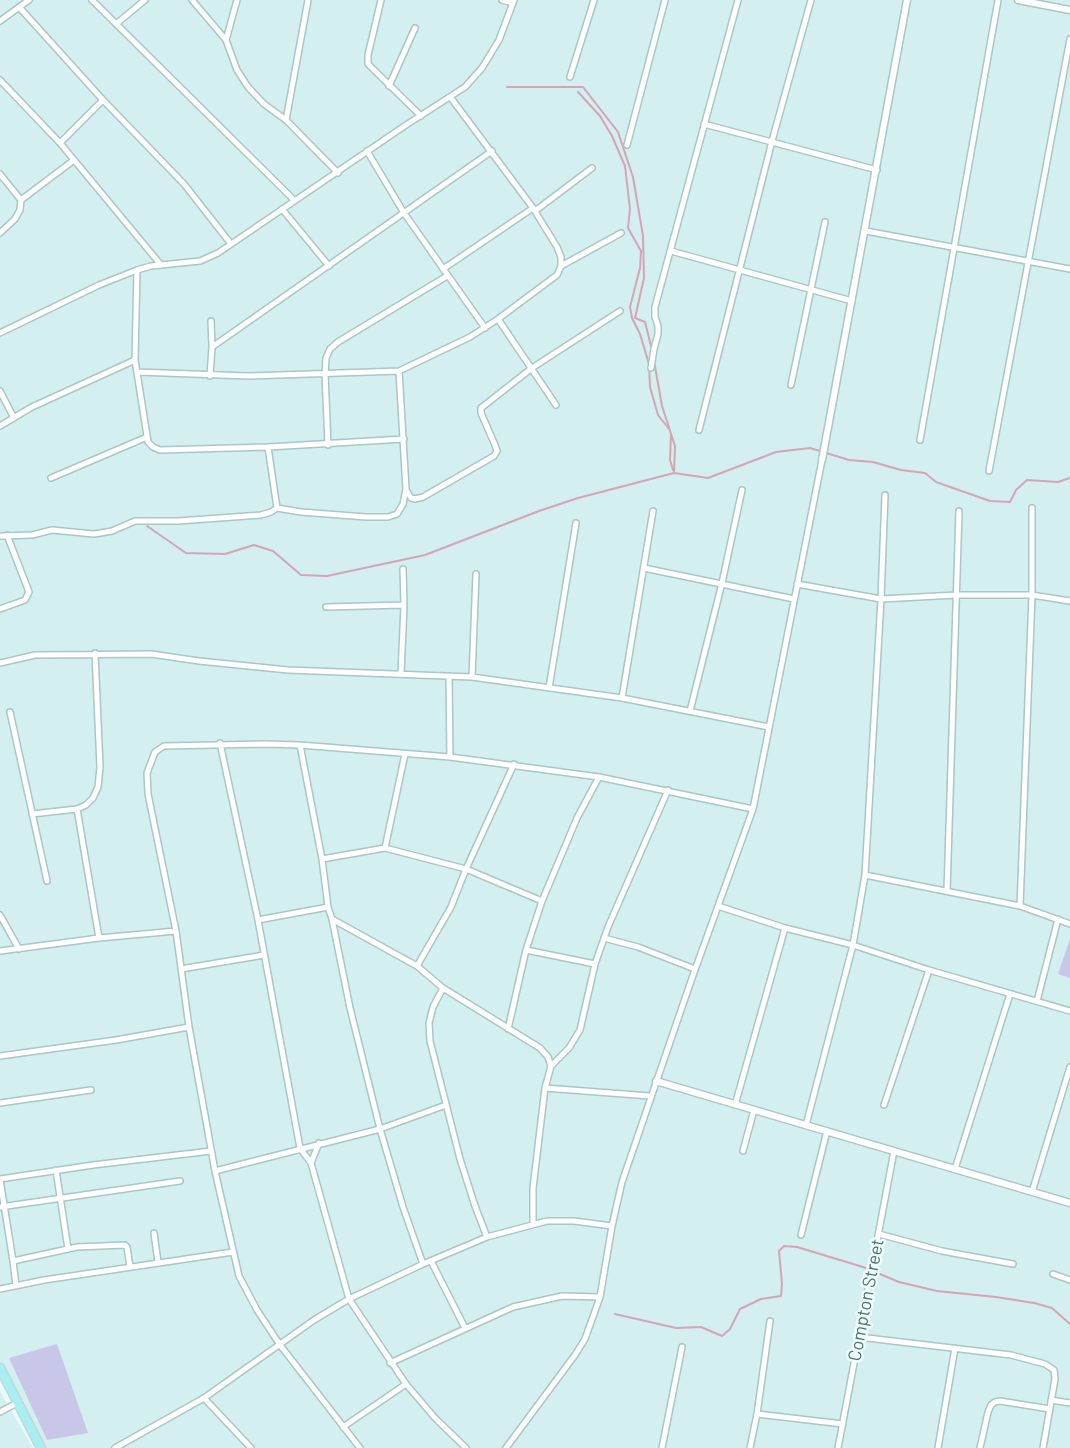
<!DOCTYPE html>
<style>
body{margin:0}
canvas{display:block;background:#e8fafb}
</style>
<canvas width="1070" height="1448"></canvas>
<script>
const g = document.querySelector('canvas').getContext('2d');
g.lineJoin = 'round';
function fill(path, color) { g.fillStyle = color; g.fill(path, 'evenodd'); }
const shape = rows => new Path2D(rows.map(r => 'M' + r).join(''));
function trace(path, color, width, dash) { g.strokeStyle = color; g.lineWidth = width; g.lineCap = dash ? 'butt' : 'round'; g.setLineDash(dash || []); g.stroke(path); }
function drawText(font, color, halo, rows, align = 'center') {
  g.font = font + ' Barlow,sans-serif'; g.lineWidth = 5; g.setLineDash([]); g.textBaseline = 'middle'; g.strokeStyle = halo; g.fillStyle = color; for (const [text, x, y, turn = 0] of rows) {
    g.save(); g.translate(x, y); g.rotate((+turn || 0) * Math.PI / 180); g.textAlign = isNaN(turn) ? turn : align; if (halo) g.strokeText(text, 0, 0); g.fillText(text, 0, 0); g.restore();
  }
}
fill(shape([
 [0,0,1070,0,1070,1448,43,1448,0,1365],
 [0,1390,3,1397,33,1448,0,1448]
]), '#d4efef');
fill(shape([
 [1070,939,1070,978,1058,974],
 [57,1344,88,1433,47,1440,9,1358]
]), '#c8c7e8');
trace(shape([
 [507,87,583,87,618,132,633,177,643,236,644,278,635,318,645,322,652,350],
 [578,92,600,116,612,136,625,166,630,209,628,228,641,251,640,268,630,307,632,318,640,334,649,364,650,387,658,415,669,429],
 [654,361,662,406,675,446,674,473],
 [671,434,670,460,673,470],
 [147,526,186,553,225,554,254,545,273,551,301,575,327,576,425,555,539,511,578,498,674,473,708,478,776,452,810,448,849,460,873,462,901,470,925,473,936,482,990,501,1010,502,1016,490,1027,480,1058,482,1070,478],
 [615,1314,676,1328,701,1327,722,1336,730,1329,740,1309,761,1299,781,1296,782,1284,779,1251,784,1246,797,1247,863,1267,899,1282,937,1291,996,1297,1034,1303,1052,1308,1070,1324]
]), '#d5a4b7', 2);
const minor = shape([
 [92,0,294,200],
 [192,0,226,40,237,70,248,87,264,104,286,120,338,173],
 [381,0,368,55,368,64,421,116],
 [502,0,513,3],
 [19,7,103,100,184,184,231,244],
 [0,21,29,0],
 [116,24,145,0],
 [226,40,237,0],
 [570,77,594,0],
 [0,80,60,143,161,265],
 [389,86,415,28],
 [286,120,308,0],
 [704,124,877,170],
 [60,143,103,100],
 [627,145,665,0],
 [367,151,404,213,485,328],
 [0,174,21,200,20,210,15,219,0,233],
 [21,200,74,160],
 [282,209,329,266],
 [535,211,592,168],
 [866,231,1070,269],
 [671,251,852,301],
 [561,266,621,233],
 [443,269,533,208],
 [137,270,135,360,148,442,153,447,160,450,268,447,404,439],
 [498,319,556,405],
 [0,333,99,285,137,270,151,266,200,261,218,253,403,127,465,87,482,68,499,40,514,0],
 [212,347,492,151],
 [651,368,654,349,658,334,658,326,655,317,655,307,738,0],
 [137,372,249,376,399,371,470,337,498,319,557,275,561,266,561,257,557,247,533,208,451,98],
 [210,376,212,347,211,321],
 [791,385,825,222],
 [0,391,14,418],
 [0,426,32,407,135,360],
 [699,430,772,141,811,0],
 [920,440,998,0],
 [328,445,325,374,326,358,330,349,338,342,447,276],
 [268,447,277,508,301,512,366,517,388,517,397,514,403,504,406,489,399,371],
 [989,471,1070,39],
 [51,478,147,437],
 [406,490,411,498,415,499,423,497,494,456,497,451,495,445,481,413,481,408,532,368,620,311],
 [0,536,32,535,52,530,94,534,112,531,135,521,178,521,261,515,271,512,277,508],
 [644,568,794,599],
 [797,584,881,599,956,595,1032,595,1070,601],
 [326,607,404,605],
 [0,609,25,600,29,592,7,535],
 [0,663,35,655,151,654,199,661,288,670,472,677,622,698,769,727],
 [401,673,404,605,403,569],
 [449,676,450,757],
 [472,677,476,574],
 [549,688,576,523],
 [622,698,653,511],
 [690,711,722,583,742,490],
 [10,712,47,881],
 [220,743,258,920,300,1148,311,1163,349,1299,406,1384,435,1418,466,1448],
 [300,745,322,859,328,907,332,919,417,966,443,988,540,1048,548,1057,551,1066,545,1088,533,1188,533,1224],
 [77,809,99,938],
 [32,814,77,809,86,805,93,798,98,787,100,767,95,653],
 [385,848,405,754],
 [322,859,385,848,466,869,542,901],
 [865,875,1020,906,1070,924],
 [947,891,959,511],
 [718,906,785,928,853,945,929,970,1070,1011],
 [1020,906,1032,595,1032,508],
 [0,915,19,949],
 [332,919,350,1008,380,1129,403,1207,423,1264],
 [258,920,328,907],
 [604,938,638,947,695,969],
 [526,950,595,964],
 [0,951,99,938,176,931],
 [417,966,451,907,466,869,514,764],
 [181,969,264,955],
 [443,988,433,1007,429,1023,430,1041,460,1159,475,1206,487,1237],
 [1037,1001,1058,919],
 [508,1029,526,950,542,901,577,818,599,777],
 [0,1056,116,1040,189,1027],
 [551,1066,569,1048,580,1030,595,964,608,927,668,790],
 [545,1088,650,1096],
 [0,1103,91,1090],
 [735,1105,785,928],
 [884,1105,929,970],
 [806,1125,853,945,865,875,881,599,885,495],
 [743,1151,754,1110],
 [311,1163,319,1143],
 [955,1169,1010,994],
 [56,1170,68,1249],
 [215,1171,380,1129,446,1105],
 [0,1179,93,1165,211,1151],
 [0,1180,13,1261],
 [1032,1192,1070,1067],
 [0,1207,180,1181],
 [154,1233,158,1262],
 [879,1234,942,1251,1013,1264],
 [801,1235,827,1131],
 [431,1261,465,1328],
 [1053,1274,1070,1280],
 [16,1286,13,1261,77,1247,125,1245,127,1247,130,1267],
 [0,1289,44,1280,233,1252],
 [859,1337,1011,1355,1045,1364,1054,1370,1055,1379,1043,1448],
 [390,1363,513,1307,562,1296,600,1297],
 [204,1398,251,1448],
 [1051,1400,1070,1403],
 [0,1412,17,1403],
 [757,1414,843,1424],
 [343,1427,406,1384],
 [115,1448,204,1398,314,1320,349,1299,423,1264,487,1237,547,1221,574,1221,612,1226],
 [360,1448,280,1345,257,1310,239,1276,215,1171,189,1027,176,931,148,794,147,773,155,752,164,746,264,744,300,745,450,757,599,777,753,809],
 [506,1448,575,1355,585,1339,600,1297,612,1226,622,1182,691,981,753,809,822,460],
 [662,1448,682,1347],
 [750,1448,757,1414,770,1321],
 [838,1448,894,1151],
 [938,1448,955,1348],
 [980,1448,988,1412,991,1405,995,1402,1000,1401,1050,1409]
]);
const tertiary = shape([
 [1018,0,1070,10],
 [822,460,907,0],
 [656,1081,1070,1203]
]);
const primary = shape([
 [0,1368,41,1448]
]);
trace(minor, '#a9c7c4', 8);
trace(tertiary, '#a9c7c4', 9);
trace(primary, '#cad5d3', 11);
trace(minor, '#fff', 5);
trace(tertiary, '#fff', 6);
trace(primary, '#a5eff5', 8);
drawText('18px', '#4d746c', '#eefdfe', [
 ["Compton Street",866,1300,-79]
]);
</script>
